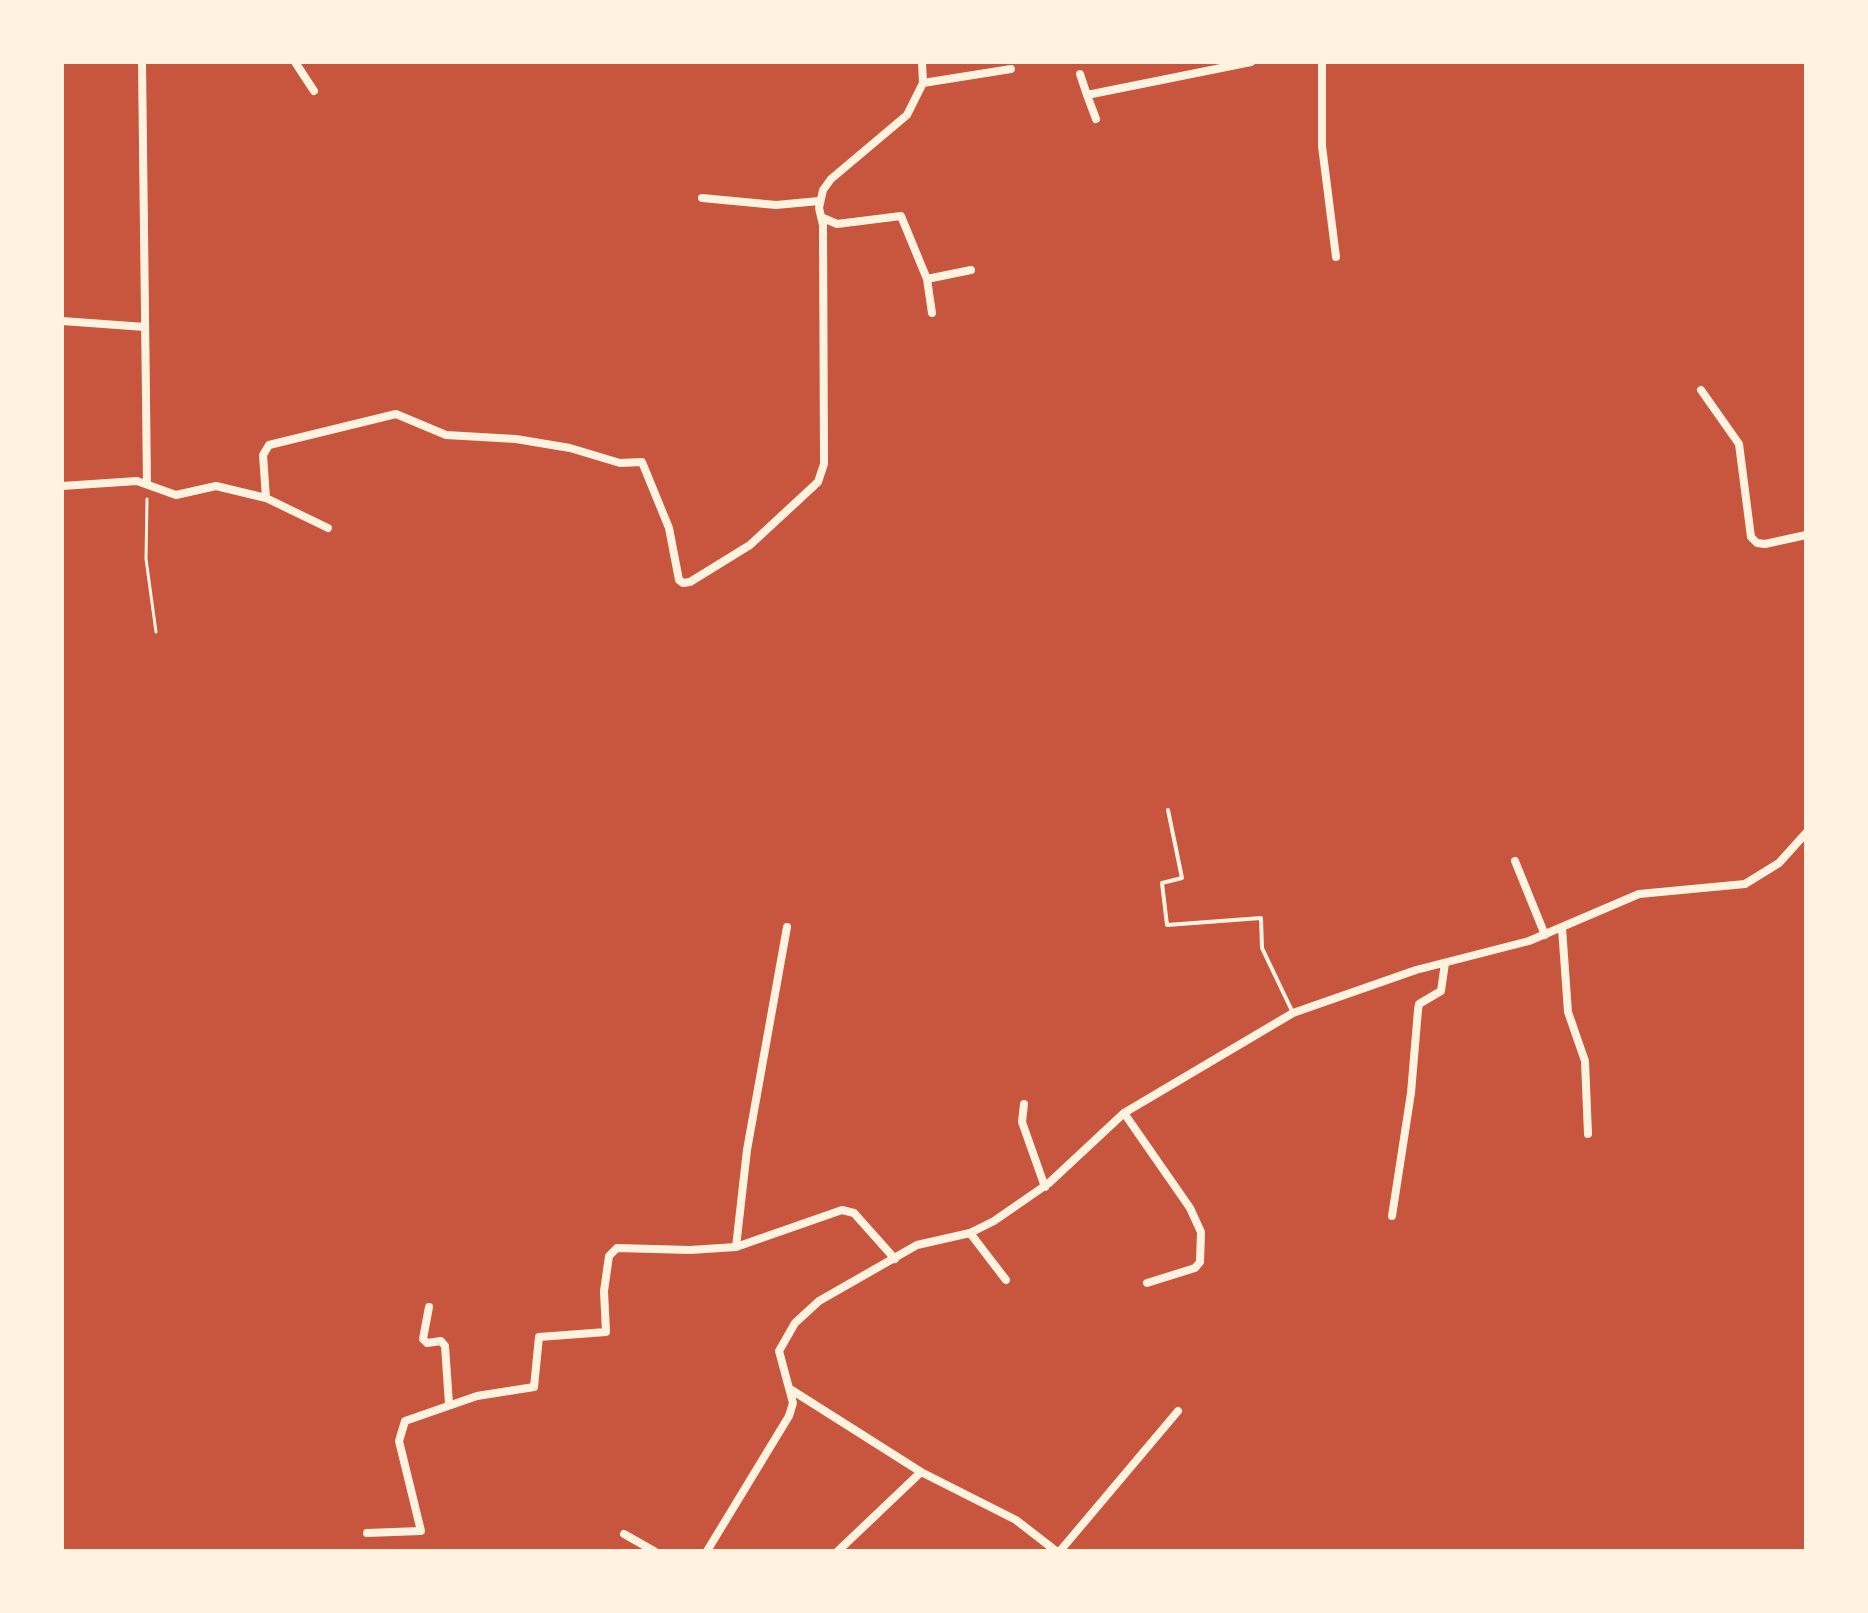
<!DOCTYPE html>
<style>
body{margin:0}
#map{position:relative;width:1868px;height:1613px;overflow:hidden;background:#c8553d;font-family:Helvetica,sans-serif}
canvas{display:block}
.frame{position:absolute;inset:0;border:64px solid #fff3e0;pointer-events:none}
</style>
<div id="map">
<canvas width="1868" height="1613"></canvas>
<div class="frame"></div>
</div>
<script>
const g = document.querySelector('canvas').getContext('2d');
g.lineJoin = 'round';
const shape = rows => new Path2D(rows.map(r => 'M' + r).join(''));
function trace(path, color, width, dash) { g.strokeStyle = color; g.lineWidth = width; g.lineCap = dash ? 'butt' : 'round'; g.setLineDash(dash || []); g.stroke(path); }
trace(shape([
 [147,499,146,559,156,632]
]), '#fff3e0', 3);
trace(shape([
 [1168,810,1182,878,1162,883,1167,925,1261,918,1262,948,1293,1013]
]), '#fff3e0', 4);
trace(shape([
 [142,62,147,483],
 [295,62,314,91],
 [1322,62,1322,146,1336,257],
 [1080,74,1087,95,1251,62],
 [923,83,1011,69],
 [1087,95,1096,119],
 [702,198,776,205,819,201],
 [821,217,837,224,901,216,927,279,971,270],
 [927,279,932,313],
 [62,321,145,327],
 [1701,390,1739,444,1751,537,1757,543,1765,544,1806,535],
 [62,486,137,481,176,495,216,486,266,498,328,528],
 [266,498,263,455,269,445,396,414,446,435,516,439,570,448,620,463,642,462,669,528,679,580,683,583,690,582,750,545,818,482,824,464,823,225,819,208,823,190,831,179,907,115,923,83,922,62],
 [1515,861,1545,935],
 [1562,928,1568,1012,1585,1061,1588,1134],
 [1024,1104,1022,1122,1045,1187],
 [1124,1113,1190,1208,1201,1232,1200,1262,1195,1268,1147,1283],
 [1392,1216,1411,1093,1418,1010,1419,1004,1441,991,1445,963],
 [970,1233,1006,1280],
 [736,1247,747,1150,787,927],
 [429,1307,423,1339,427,1343,441,1341,445,1346,449,1404],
 [790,1389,921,1472,1016,1520,1056,1551],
 [367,1533,421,1531,399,1441,405,1421,477,1396,534,1387,539,1337,606,1332,604,1291,609,1256,617,1248,690,1250,736,1247,842,1210,854,1213,895,1259],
 [624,1534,654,1551],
 [707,1551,789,1416,793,1403,779,1351,795,1323,819,1301,917,1245,970,1233,994,1221,1049,1183,1124,1113,1293,1013,1416,970,1529,941,1639,894,1745,884,1779,863,1806,833],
 [838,1551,921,1472],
 [1060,1551,1178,1411]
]), '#fff3e0', 8);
</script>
